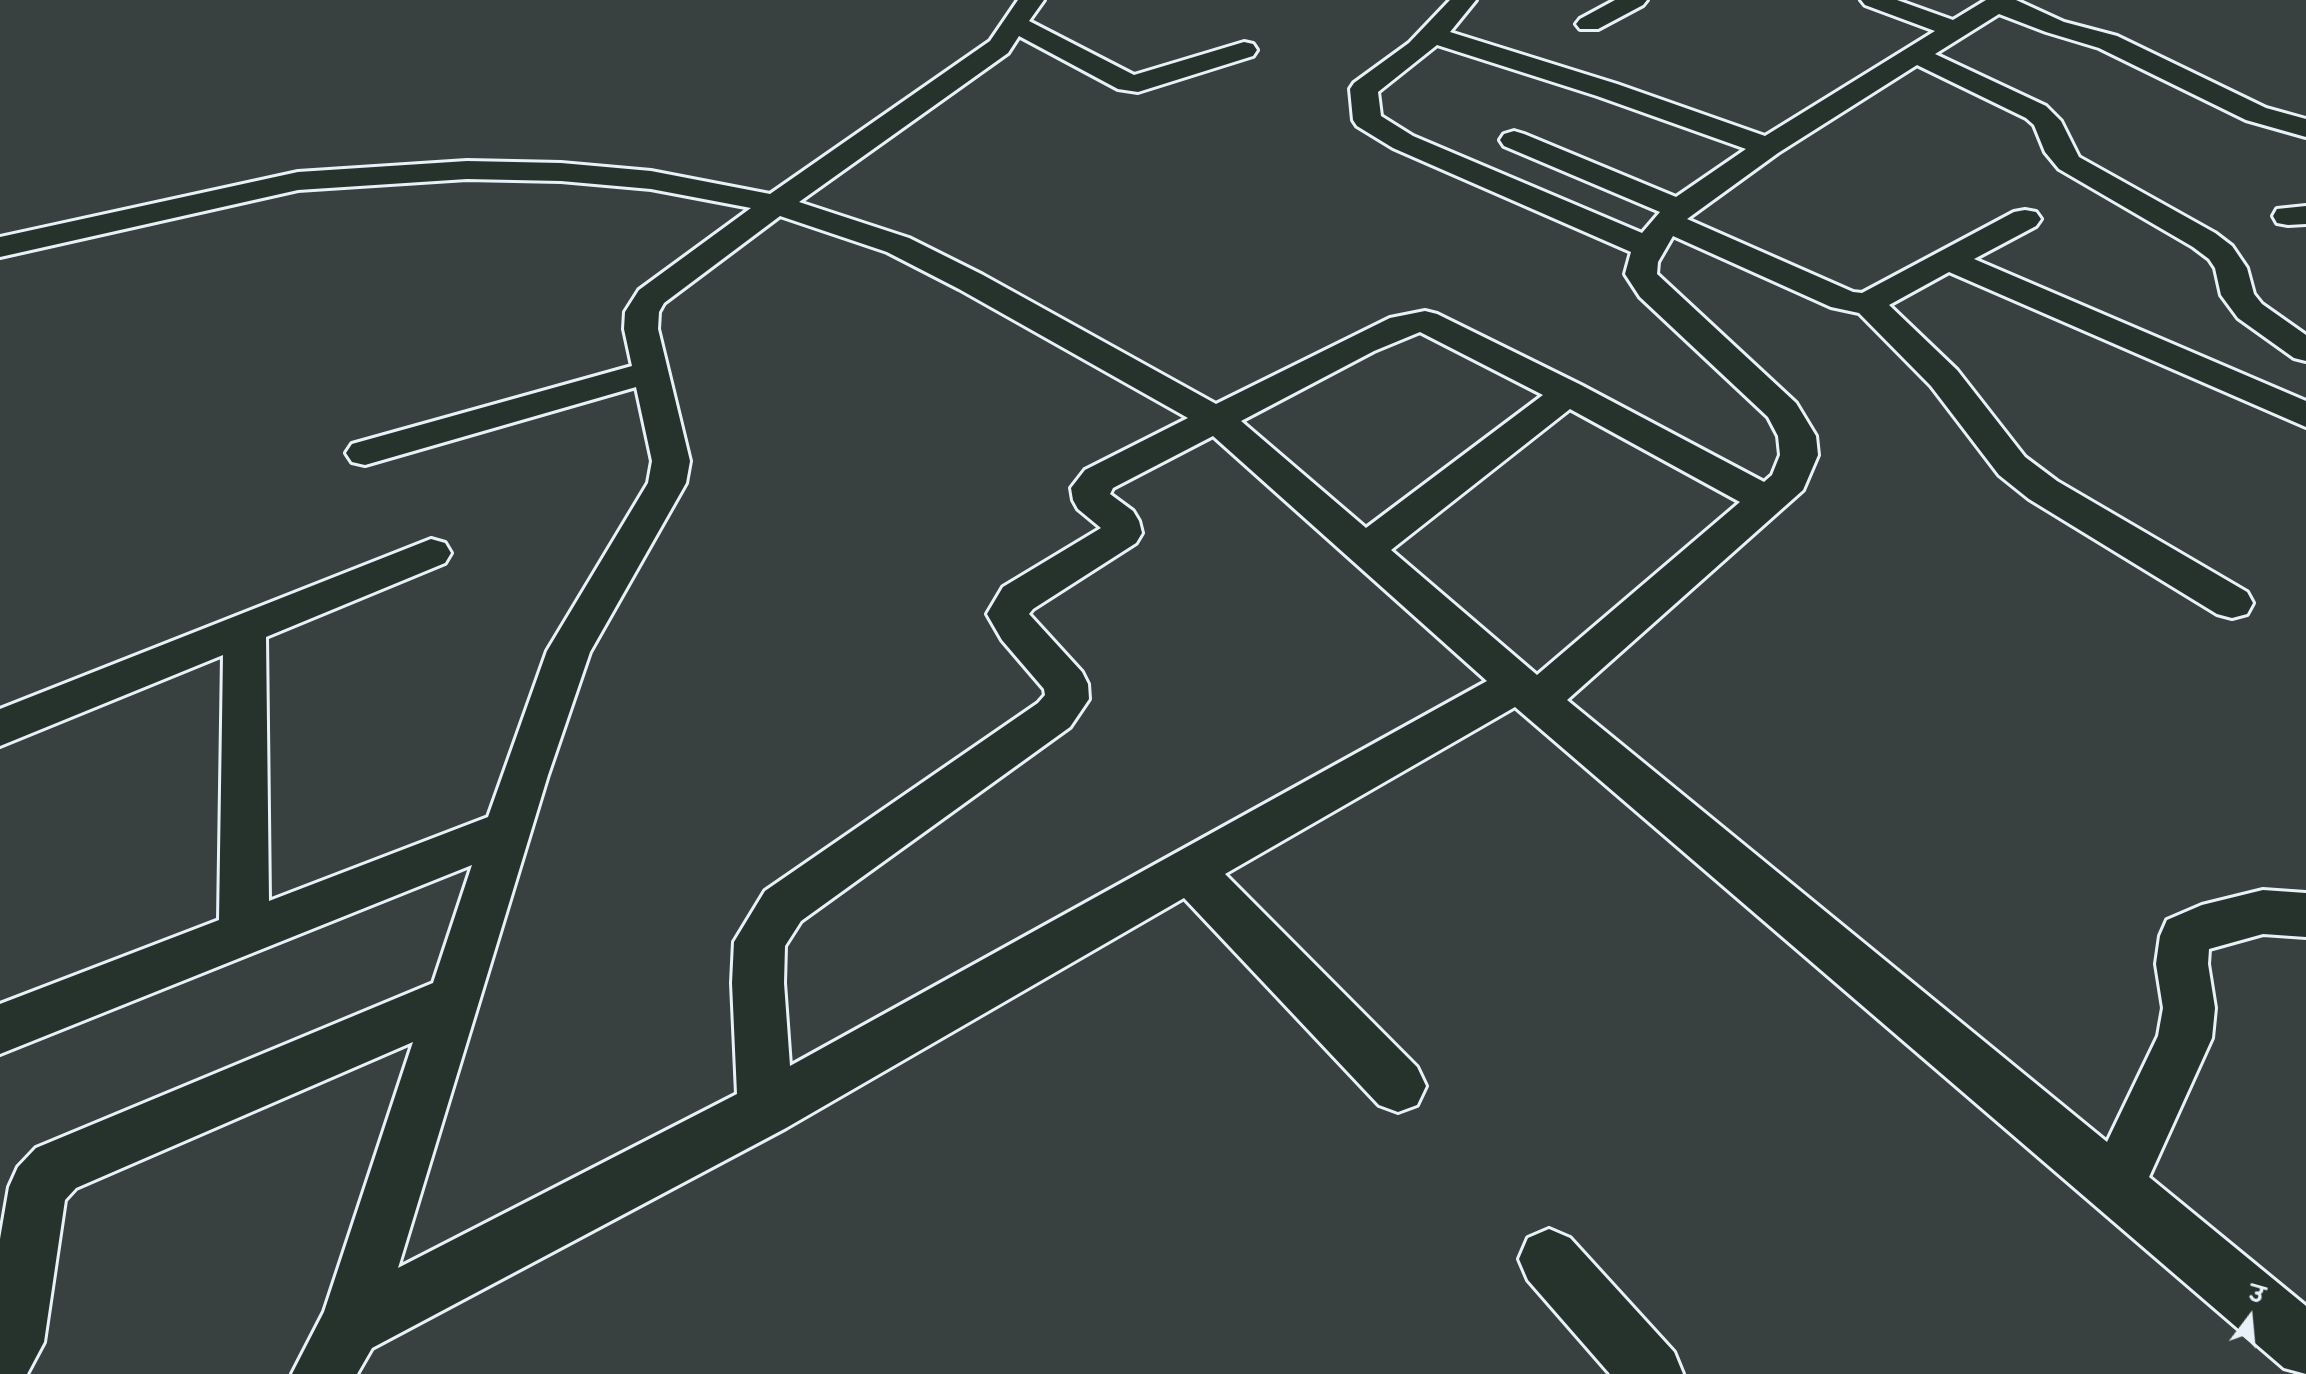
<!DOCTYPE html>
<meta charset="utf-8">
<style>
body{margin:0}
#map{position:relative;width:2306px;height:1374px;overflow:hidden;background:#384040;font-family:Pangolin,"Playpen Sans Deva",sans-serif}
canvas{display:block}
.north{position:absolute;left:2210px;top:1278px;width:80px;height:80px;-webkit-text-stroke:6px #26332d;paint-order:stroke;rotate:16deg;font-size:22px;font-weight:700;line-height:32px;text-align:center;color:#e8f1f8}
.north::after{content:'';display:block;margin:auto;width:28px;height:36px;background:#e8f1f8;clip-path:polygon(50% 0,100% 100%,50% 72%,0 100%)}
</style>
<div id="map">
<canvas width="2306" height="1374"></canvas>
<div class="north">उ</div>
</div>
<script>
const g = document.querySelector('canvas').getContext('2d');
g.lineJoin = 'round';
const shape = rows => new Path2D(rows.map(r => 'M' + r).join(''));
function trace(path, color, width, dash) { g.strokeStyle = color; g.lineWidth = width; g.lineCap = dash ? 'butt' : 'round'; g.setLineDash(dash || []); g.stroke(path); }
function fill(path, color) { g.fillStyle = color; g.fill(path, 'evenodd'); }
const street = shape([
 [1018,0,1044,0,1029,21,1134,75,1244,42,1253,44,1257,50,1253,56,1138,92,1118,89,1019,36,1008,53,799,202,909,238,983,275,1216,404,1390,318,1425,311,1437,314,1581,385,1764,482,1772,475,1780,455,1778,436,1768,417,1640,297,1625,274,1631,252,1393,148,1357,126,1353,120,1350,89,1354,83,1409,43,1450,0,1476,0,1450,32,1617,84,1765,136,1935,31,1865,5,1861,0,1897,0,1953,20,1986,0,2016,0,2064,22,2117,36,2266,108,2306,119,2306,137,2246,120,2099,48,2046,32,1999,14,1935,54,2046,106,2061,121,2079,157,2215,233,2232,246,2247,268,2254,294,2262,304,2306,335,2306,361,2294,358,2238,318,2221,295,2215,268,2209,259,2193,247,2059,169,2045,152,2034,125,2026,118,1917,65,1778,153,1687,219,1853,292,1862,293,2014,212,2025,210,2036,212,2041,219,2036,226,1974,259,2306,401,2306,427,1949,272,1889,305,1957,370,2025,457,2057,481,2247,592,2253,603,2247,614,2232,618,2217,614,2029,499,1999,475,1931,386,1859,313,1831,307,1673,236,1658,262,1657,274,1796,403,1816,436,1818,455,1803,490,1567,700,2107,1142,2158,1036,2163,1008,2156,964,2160,936,2167,920,2202,905,2263,890,2306,893,2306,937,2263,934,2209,949,2208,964,2215,1008,2212,1038,2149,1177,2306,1306,2306,1374,2284,1368,1515,707,1225,874,1417,1067,1426,1086,1417,1105,1398,1112,1379,1105,1184,898,786,1128,372,1348,357,1374,292,1374,324,1312,413,1042,76,1188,65,1200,44,1342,27,1374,0,1374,0,1239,9,1187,18,1167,36,1148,433,983,472,865,0,1054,0,1004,219,920,223,655,0,746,0,709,431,539,445,543,451,553,445,563,266,637,269,901,488,817,547,651,648,483,652,461,636,387,365,465,352,462,346,453,352,444,632,366,624,329,625,312,639,290,751,208,651,189,561,181,467,179,298,190,0,257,0,237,298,172,467,161,561,163,651,171,770,194,990,41,1018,0],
 [1437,45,1597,96,1746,149,1676,197,1524,134,1514,131,1504,134,1500,140,1504,146,1660,212,1642,233,1413,136,1381,116,1378,92,1437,45],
 [780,216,887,252,959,289,1188,418,1085,470,1071,488,1073,500,1078,509,1101,528,1003,587,987,614,1002,640,1044,689,1045,695,1038,703,765,891,734,942,732,983,737,1094,398,1268,548,775,590,652,686,483,690,461,658,329,659,312,664,303,780,216],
 [1420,332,1543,395,1366,528,1241,421,1374,351,1420,332],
 [1570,409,1740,502,1537,675,1391,550,1570,409],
 [1213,436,1487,681,790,1066,784,983,785,946,801,921,1070,727,1089,699,1088,684,1082,672,1029,614,1033,609,1136,543,1142,533,1139,521,1133,511,1110,494,1113,488,1213,436],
 [1615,0,1647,0,1643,5,1598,29,1580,29,1576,24,1580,19,1615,0],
 [2306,206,2306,224,2288,225,2277,223,2273,216,2277,209,2306,206],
 [1549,1229,1570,1238,1674,1352,1683,1374,1610,1374,1528,1280,1519,1259,1528,1238,1549,1229]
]);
trace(street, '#e8f1f8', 6);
fill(street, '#26332d');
</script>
